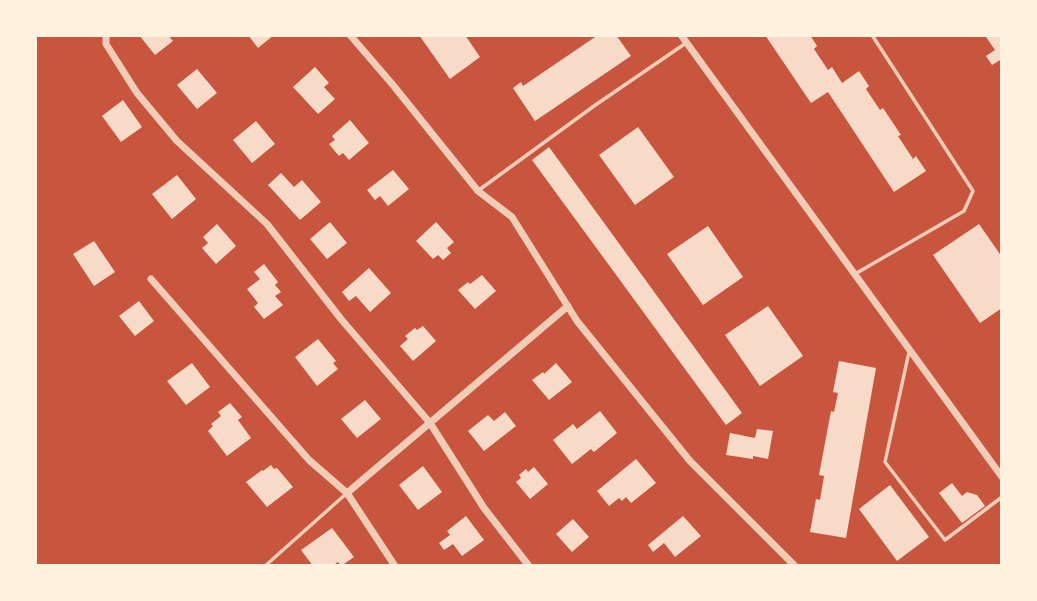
<!DOCTYPE html>
<style>
body{margin:0}
#map{position:relative;width:1037px;height:601px;overflow:hidden;background:#c8553d;font-family:"Roboto Condensed",sans-serif}
canvas{display:block}
.frame{position:absolute;inset:0;border:37px solid #fff3e0;pointer-events:none}
</style>
<div id="map">
<canvas width="1037" height="601"></canvas>
<div class="frame"></div>
</div>
<script>
const g = document.querySelector('canvas').getContext('2d');
g.lineJoin = 'round';
function fill(path, color) { g.fillStyle = color; g.fill(path, 'evenodd'); }
const shape = rows => new Path2D(rows.map(r => 'M' + r).join(''));
function trace(path, color, width, dash) { g.strokeStyle = color; g.lineWidth = width; g.lineCap = dash ? 'butt' : 'round'; g.setLineDash(dash || []); g.stroke(path); }
fill(shape([
 [139,35,168,35,173,41,155,55],
 [248,35,274,35,258,48],
 [419,35,465,35,480,57,450,79],
 [598,35,616,35,631,56,535,121,513,88,521,82,523,86],
 [765,35,810,35,817,46,814,49,828,70,832,67,842,83,859,71,869,86,866,89,880,110,883,108,901,135,898,136,913,159,916,156,926,171,894,192,828,92,811,103],
 [989,35,1002,35,1002,59,992,65,986,56,995,50,986,37],
 [315,67,329,83,324,87,335,99,318,114,293,87],
 [197,69,217,93,197,109,177,85],
 [123,100,142,127,121,142,102,116],
 [350,120,369,143,349,160,343,153,339,156,329,144,335,140,332,136],
 [256,121,275,144,252,163,233,140],
 [638,127,674,177,635,205,599,155],
 [549,147,742,413,726,425,532,160],
 [393,170,409,189,388,206,380,196,375,200,367,190],
 [281,173,294,187,302,180,321,202,300,220,268,185],
 [177,175,196,199,172,219,152,194],
 [330,222,347,243,327,259,310,239],
 [436,222,454,242,447,248,451,253,443,260,438,255,433,259,416,241],
 [217,224,236,246,216,264,202,248,208,243,203,237],
 [979,224,1002,257,1002,308,980,323,933,255],
 [708,226,743,277,703,305,667,254],
 [94,241,115,272,94,286,73,254],
 [264,264,278,282,275,285,281,292,275,296,283,305,264,319,254,307,258,303,247,289,260,279,254,272],
 [369,268,391,293,370,312,356,296,349,301,342,292],
 [482,275,496,291,475,309,458,290,468,282,470,284],
 [139,301,154,321,135,336,119,316],
 [768,306,803,356,760,386,725,335],
 [423,326,436,341,413,361,400,346,408,339,405,336,415,328,417,330],
 [318,339,336,361,333,363,338,369,317,386,295,357],
 [839,361,876,368,846,538,810,532,816,499,820,500,824,476,819,475,831,411,834,412,838,393,833,392],
 [192,363,210,387,186,405,167,381],
 [556,363,572,382,549,400,532,380,543,372,544,374],
 [365,400,381,419,357,438,341,419],
 [230,403,242,417,238,420,251,438,227,456,208,431,213,426,211,424,221,416,218,412],
 [600,411,617,433,594,452,591,449,572,464,553,440,573,424,577,429],
 [505,412,516,426,484,451,468,431,488,415,494,421],
 [757,429,773,431,768,459,753,456,753,459,726,455,730,433,755,438],
 [636,459,656,483,631,503,626,497,622,501,619,498,609,506,597,491],
 [271,465,274,469,277,468,293,487,267,507,246,482,262,470,263,471],
 [423,466,442,492,418,510,399,485],
 [534,467,548,484,530,499,516,482,521,478,519,475,526,469,528,472],
 [952,483,962,496,967,492,977,495,985,506,962,523,939,493],
 [890,485,929,537,897,561,859,509],
 [466,516,484,540,462,556,453,544,444,550,439,543,450,535,447,531],
 [683,516,701,536,675,557,664,543,653,552,648,545],
 [573,519,589,537,572,552,556,534],
 [332,528,354,557,341,566,338,562,332,566,313,566,301,550]
]), '#f7dbc8');
trace(shape([
 [479,190,594,106,686,43],
 [855,274,964,211,973,191,872,35],
 [909,352,885,462,945,540,1002,497],
 [265,566,347,493]
]), '#f1ccb7', 3.5);
trace(shape([
 [106,35,106,44,137,93,177,141,267,224,341,319,430,423,484,508,529,566],
 [350,35,393,85,478,191,512,217,577,321,690,461,795,566],
 [681,35,1002,477],
 [151,279,309,460,347,493,395,566],
 [347,493,568,306]
]), '#f1ccb7', 7);
</script>
